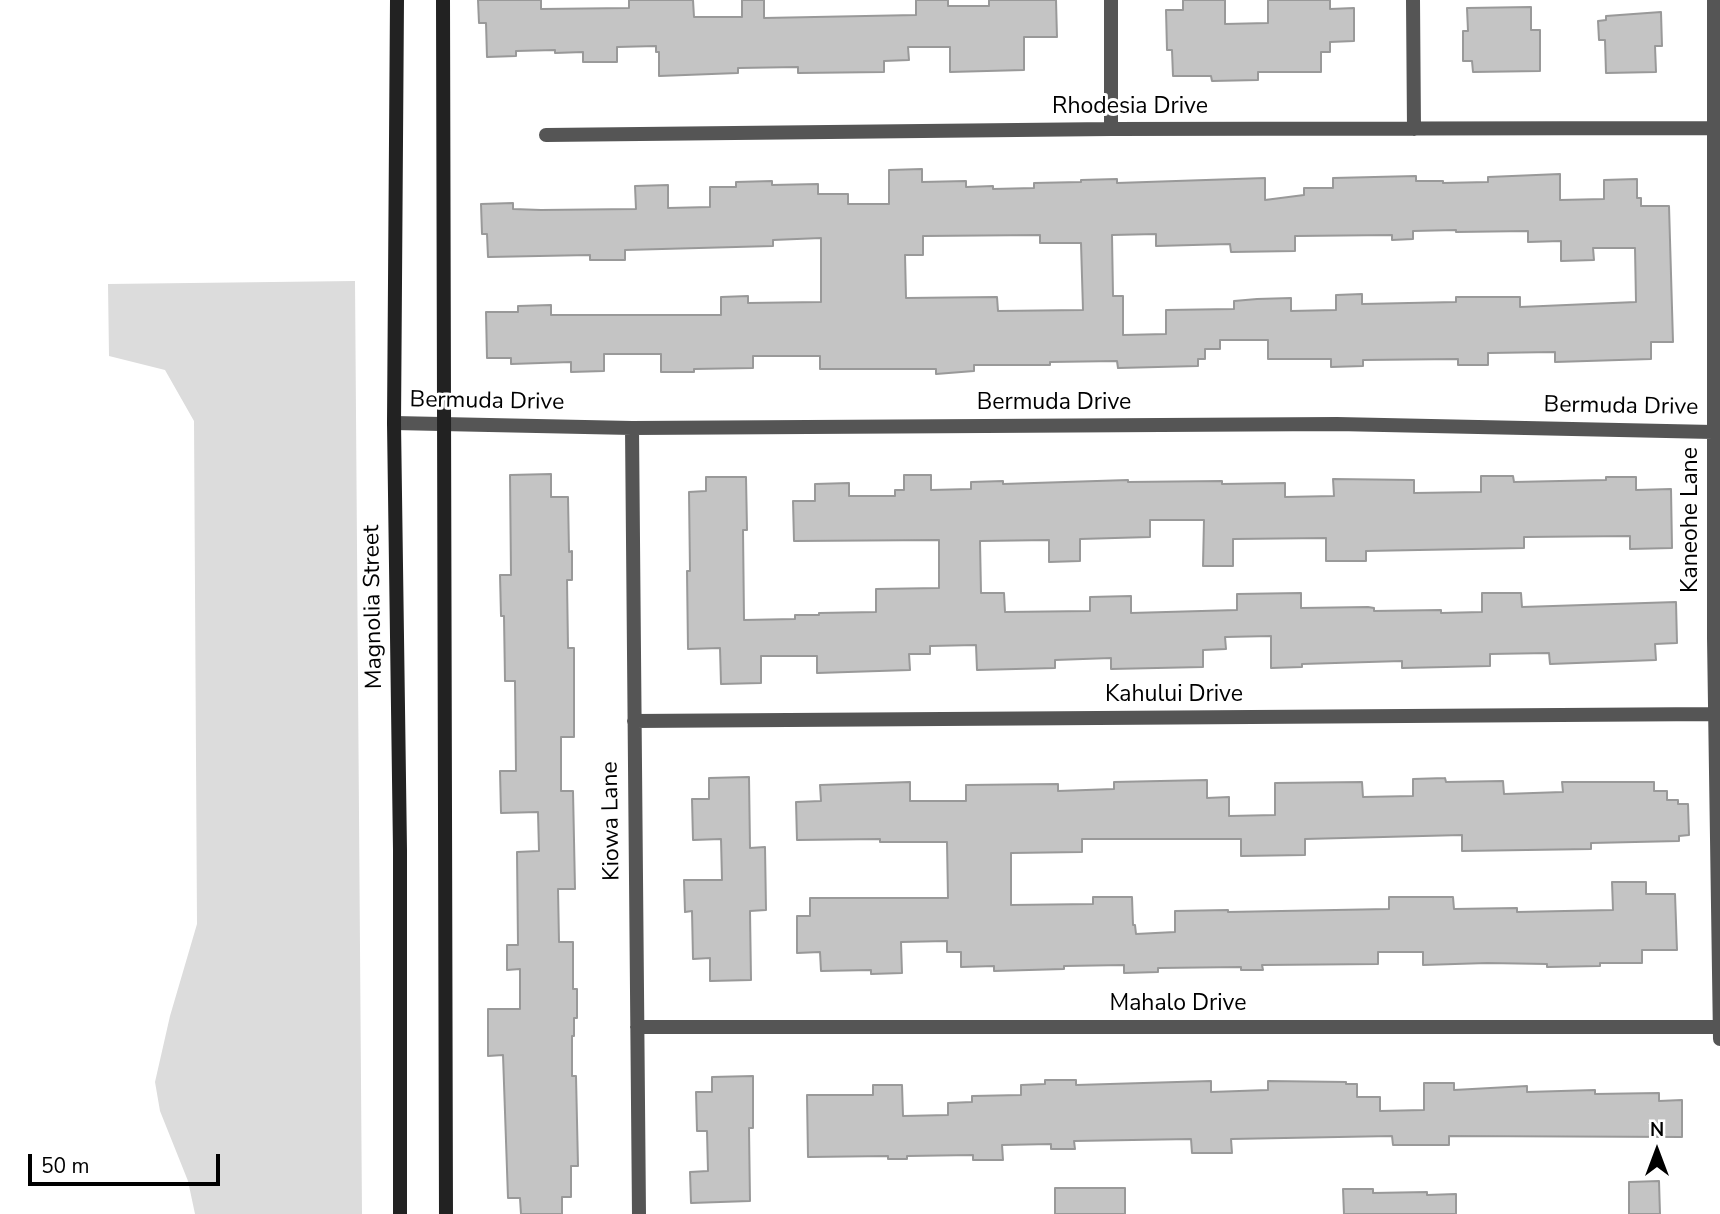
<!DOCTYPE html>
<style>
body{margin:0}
#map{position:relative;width:1720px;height:1214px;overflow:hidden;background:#fff;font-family:"Nunito Sans",sans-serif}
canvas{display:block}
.north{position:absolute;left:1622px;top:1116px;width:70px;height:70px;-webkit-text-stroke:5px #fff;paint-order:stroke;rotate:0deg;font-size:19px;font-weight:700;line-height:28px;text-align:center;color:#000}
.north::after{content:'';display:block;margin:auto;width:24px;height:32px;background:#000;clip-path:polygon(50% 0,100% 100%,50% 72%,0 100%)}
.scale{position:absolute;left:28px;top:1154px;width:192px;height:32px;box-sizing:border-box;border:4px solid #000;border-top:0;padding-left:9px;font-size:21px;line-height:24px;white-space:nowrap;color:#000;-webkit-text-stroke:5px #fff;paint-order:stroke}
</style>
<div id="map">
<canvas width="1720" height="1214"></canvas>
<div class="north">N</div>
<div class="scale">50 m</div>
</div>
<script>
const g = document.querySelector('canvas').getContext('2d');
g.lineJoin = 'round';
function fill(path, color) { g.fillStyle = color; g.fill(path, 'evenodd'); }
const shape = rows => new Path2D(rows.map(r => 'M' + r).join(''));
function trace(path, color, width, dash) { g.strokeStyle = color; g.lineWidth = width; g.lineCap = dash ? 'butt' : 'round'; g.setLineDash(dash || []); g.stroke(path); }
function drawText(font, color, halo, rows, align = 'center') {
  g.font = font + ' "Nunito Sans",sans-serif'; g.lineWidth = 6; g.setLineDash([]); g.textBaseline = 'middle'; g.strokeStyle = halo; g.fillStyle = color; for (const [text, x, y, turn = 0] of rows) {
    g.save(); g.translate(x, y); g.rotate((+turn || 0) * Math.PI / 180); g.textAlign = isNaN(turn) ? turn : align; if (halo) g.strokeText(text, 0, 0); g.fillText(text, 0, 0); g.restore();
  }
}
fill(shape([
 [355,281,362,1214,195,1214,188,1181,160,1111,155,1082,170,1016,197,924,194,421,165,370,109,356,108,284]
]), '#dcdcdc');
const building = shape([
 [478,0,541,0,541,9,629,8,629,0,693,0,694,17,742,17,742,0,764,0,764,18,916,15,916,0,948,0,948,6,989,6,989,0,1056,0,1057,37,1024,37,1024,70,950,72,950,47,908,47,909,60,884,61,884,72,798,73,798,67,738,68,738,73,659,76,659,52,656,52,656,46,617,47,617,62,583,62,583,52,555,53,555,50,516,51,516,56,487,57,486,23,479,23,478,0],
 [1183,0,1225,0,1225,24,1268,23,1268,0,1330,0,1330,9,1354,8,1354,41,1330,42,1330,52,1321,52,1321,72,1258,72,1258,80,1212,81,1211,76,1173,76,1172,50,1167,50,1166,10,1183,10,1183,0],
 [1531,7,1531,30,1540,30,1540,71,1473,72,1472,61,1463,61,1463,31,1468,31,1467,8,1531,7],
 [1661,12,1662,46,1655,46,1656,72,1606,73,1605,40,1599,40,1598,21,1606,20,1606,16,1661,12],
 [922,169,922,182,966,181,966,187,993,186,993,189,1034,188,1034,183,1081,182,1081,180,1117,179,1117,183,1265,178,1265,200,1304,195,1304,188,1333,188,1333,178,1416,176,1416,181,1443,181,1443,183,1488,182,1488,177,1560,174,1560,200,1604,199,1604,180,1637,179,1637,198,1641,198,1641,206,1669,206,1673,342,1651,342,1651,359,1555,362,1555,352,1488,353,1488,365,1458,365,1458,359,1363,360,1363,366,1331,367,1331,359,1268,359,1268,340,1220,340,1220,349,1205,349,1205,359,1198,359,1198,366,1118,368,1117,361,1050,362,1050,365,974,365,974,371,936,374,936,369,820,369,820,356,753,356,753,368,694,369,694,372,661,372,661,354,604,354,604,371,571,372,571,362,511,364,511,358,487,358,486,312,518,312,518,306,551,305,551,315,721,315,721,297,748,296,748,303,821,302,821,238,773,240,773,246,625,250,625,260,590,260,590,255,488,257,487,234,482,234,481,204,513,203,513,209,541,210,636,209,635,186,668,185,668,208,710,207,710,187,736,187,736,182,772,181,772,185,818,184,818,194,848,194,848,204,889,204,889,170,922,169],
 [1456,230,1456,232,1528,231,1528,242,1561,241,1561,261,1594,260,1593,248,1635,248,1636,302,1520,307,1520,297,1456,297,1456,302,1362,304,1362,294,1336,295,1336,310,1291,311,1291,298,1257,299,1234,301,1234,309,1166,310,1166,334,1123,335,1123,296,1113,296,1112,235,1156,234,1156,246,1230,244,1231,252,1295,251,1295,236,1392,235,1392,240,1413,239,1413,231,1456,230],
 [1040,235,1040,243,1081,243,1083,310,998,311,997,297,906,298,905,255,923,255,923,236,1040,235],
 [551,474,551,497,568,497,569,552,572,551,572,580,567,580,568,648,574,648,574,737,561,737,561,791,573,791,575,889,558,889,559,942,573,942,573,989,577,989,577,1018,574,1018,574,1036,572,1036,572,1076,576,1076,578,1166,571,1166,571,1197,562,1197,562,1214,521,1214,520,1198,508,1198,503,1055,488,1056,488,1009,520,1009,520,969,507,970,507,945,518,945,517,852,539,851,538,812,501,813,500,771,516,771,515,681,505,681,504,616,501,616,500,575,511,575,510,475,551,474],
 [904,475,931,475,931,490,971,489,971,482,1003,481,1003,484,1128,480,1128,482,1222,481,1222,484,1285,483,1285,497,1334,496,1333,479,1414,480,1414,493,1481,492,1481,476,1513,476,1514,482,1606,480,1606,477,1636,477,1636,490,1671,489,1672,548,1630,549,1630,536,1524,537,1524,548,1366,551,1366,561,1326,561,1326,538,1233,539,1233,566,1203,566,1204,520,1150,520,1150,537,1080,539,1080,561,1049,562,1049,540,980,541,981,593,1004,593,1005,612,1090,611,1090,597,1131,596,1131,613,1237,610,1237,594,1301,593,1301,608,1368,607,1374,608,1374,611,1441,610,1441,613,1482,612,1482,593,1521,593,1522,607,1676,602,1677,643,1655,644,1656,660,1550,664,1549,653,1490,654,1490,666,1402,668,1402,661,1302,664,1302,667,1271,668,1271,636,1225,637,1226,649,1203,650,1203,667,1111,669,1111,658,1055,660,1055,668,977,670,976,645,930,646,930,654,909,654,910,670,817,673,817,656,761,656,761,683,721,684,720,648,688,649,687,571,690,571,689,492,706,491,706,477,746,477,747,530,743,530,744,620,795,619,795,615,819,615,819,613,876,612,876,589,939,588,939,540,794,541,793,501,815,501,815,484,849,483,849,496,895,496,895,490,904,490,904,475],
 [749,777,750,848,765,847,766,910,750,911,751,980,710,981,710,958,693,959,692,911,685,912,684,880,722,880,721,839,693,840,692,799,709,799,709,778,749,777],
 [1445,778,1446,782,1503,781,1504,794,1563,792,1562,782,1654,782,1654,791,1667,791,1667,800,1678,800,1678,804,1688,804,1689,835,1679,836,1679,841,1591,843,1591,849,1462,851,1462,835,1305,839,1305,855,1241,856,1241,839,1082,839,1082,852,1011,853,1011,905,1093,904,1093,897,1132,897,1133,925,1135,925,1136,934,1175,932,1175,911,1228,910,1228,912,1389,909,1389,897,1453,897,1454,909,1517,908,1517,912,1613,910,1612,882,1646,882,1646,894,1675,894,1677,950,1642,950,1642,963,1600,963,1600,966,1547,967,1547,964,1487,963,1423,965,1423,952,1378,952,1378,964,1262,965,1263,970,1241,970,1241,967,1158,968,1158,972,1124,973,1124,965,1064,966,1064,969,994,971,994,966,961,967,961,952,947,952,947,941,901,942,902,973,871,974,871,970,821,971,820,952,797,953,797,916,810,916,810,898,948,898,947,842,880,842,880,839,797,840,796,802,821,801,820,785,910,782,910,801,966,801,966,785,1058,784,1058,791,1114,789,1114,782,1207,780,1207,798,1229,797,1229,816,1275,815,1275,783,1362,782,1363,797,1413,796,1413,779,1445,778],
 [753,1076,753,1128,749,1128,750,1201,691,1203,690,1172,708,1171,707,1131,697,1131,696,1092,712,1092,712,1077,753,1076],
 [1045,1080,1076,1080,1076,1085,1211,1081,1211,1092,1268,1090,1268,1081,1346,1082,1346,1084,1357,1084,1357,1097,1380,1097,1380,1111,1424,1110,1424,1083,1454,1083,1454,1090,1527,1086,1527,1092,1595,1090,1595,1094,1659,1093,1659,1101,1682,1100,1682,1137,1449,1136,1449,1145,1393,1145,1392,1136,1231,1139,1232,1153,1192,1153,1191,1139,1074,1141,1075,1149,1051,1149,1051,1144,1002,1145,1003,1160,973,1160,973,1155,907,1156,907,1159,888,1159,888,1156,808,1157,807,1095,873,1095,873,1085,902,1085,903,1116,948,1115,948,1103,972,1102,972,1096,1021,1095,1021,1085,1045,1084,1045,1080],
 [1659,1181,1660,1214,1629,1214,1629,1182,1659,1181],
 [1055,1188,1125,1188,1125,1214,1055,1214,1055,1188],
 [1343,1189,1373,1189,1373,1193,1427,1192,1427,1195,1456,1194,1456,1214,1344,1214,1343,1189]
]);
fill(building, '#c4c4c4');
trace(building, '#999', 2);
trace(shape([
 [1413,0,1414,129],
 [1714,0,1714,638,1720,1039],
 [1111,129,1111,0],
 [546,135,1111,129,1715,128],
 [394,423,632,428,1337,424,1713,432],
 [632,428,639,1214],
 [634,721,1715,714],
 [637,1027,1720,1027]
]), '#555', 14);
trace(shape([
 [397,0,394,423,400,850,400,1214],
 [443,0,446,1214]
]), '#222', 14);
drawText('23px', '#000', '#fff', [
 ["Rhodesia Drive",1130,107],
 ["Bermuda Drive",487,402,1],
 ["Bermuda Drive",1054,403],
 ["Bermuda Drive",1621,407,1],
 ["Kaneohe Lane",1691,520,-90],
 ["Magnolia Street",374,607,-91],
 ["Kahului Drive",1174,695],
 ["Kiowa Lane",612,821,-91],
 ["Mahalo Drive",1178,1004]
]);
</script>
